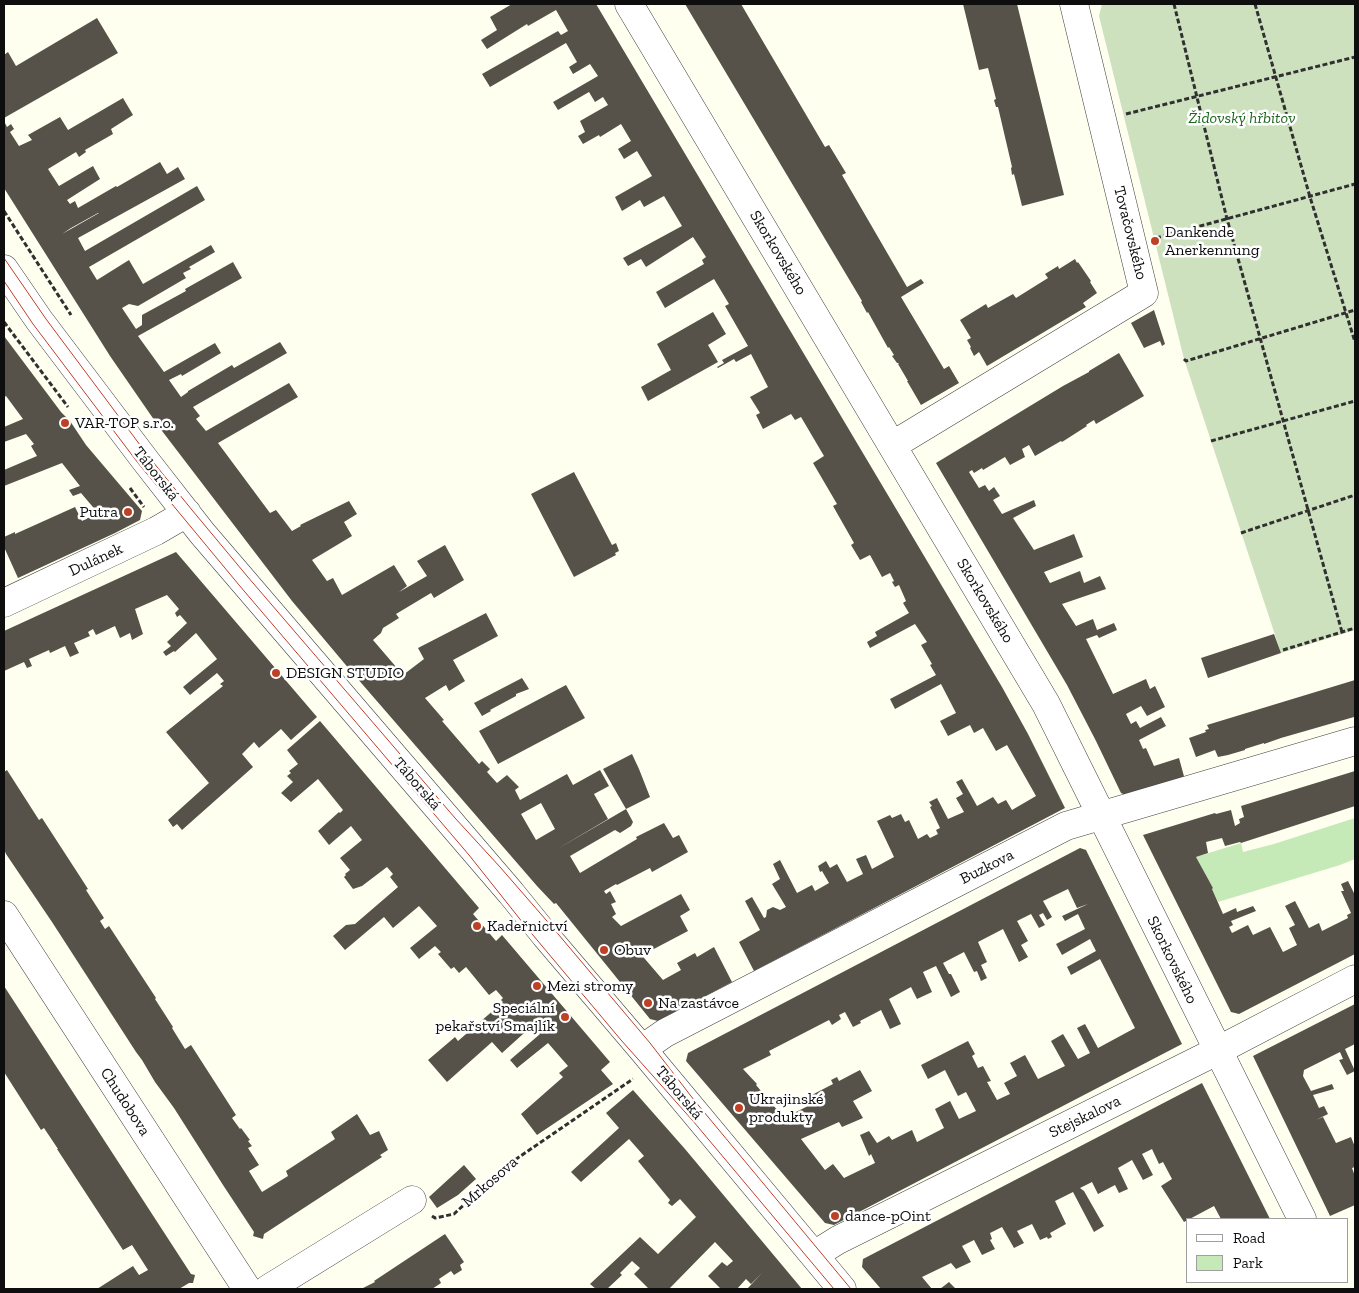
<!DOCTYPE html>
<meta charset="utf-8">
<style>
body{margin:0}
#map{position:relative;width:1359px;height:1293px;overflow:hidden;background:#feffee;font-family:"Zilla Slab",serif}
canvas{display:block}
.frame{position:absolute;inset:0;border:5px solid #0e0e0e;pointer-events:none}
.legend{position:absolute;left:1186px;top:1218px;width:162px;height:65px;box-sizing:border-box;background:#fff;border:1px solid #9f9f9f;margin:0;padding:6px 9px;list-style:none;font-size:15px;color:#0e0e0e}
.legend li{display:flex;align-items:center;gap:10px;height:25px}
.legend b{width:25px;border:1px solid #9f9f9f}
</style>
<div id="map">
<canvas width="1359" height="1293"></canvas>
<div class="frame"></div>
<ul class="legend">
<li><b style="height:6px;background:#fff"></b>Road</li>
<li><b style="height:14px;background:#c6e9b8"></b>Park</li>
</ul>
</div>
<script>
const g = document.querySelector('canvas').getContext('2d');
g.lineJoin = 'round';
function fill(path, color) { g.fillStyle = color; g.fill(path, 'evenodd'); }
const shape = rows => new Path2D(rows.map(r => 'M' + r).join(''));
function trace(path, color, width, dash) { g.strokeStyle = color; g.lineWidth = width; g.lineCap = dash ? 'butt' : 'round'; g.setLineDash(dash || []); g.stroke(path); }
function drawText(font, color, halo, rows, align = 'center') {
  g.font = font + ' "Zilla Slab",serif'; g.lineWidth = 5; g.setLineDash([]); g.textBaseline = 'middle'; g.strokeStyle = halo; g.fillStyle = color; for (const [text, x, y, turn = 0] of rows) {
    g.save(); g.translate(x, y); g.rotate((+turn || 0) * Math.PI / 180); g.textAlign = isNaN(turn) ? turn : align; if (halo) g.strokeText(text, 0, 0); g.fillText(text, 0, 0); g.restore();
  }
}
fill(shape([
 [1355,818,1355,859,1340,865,1218,902,1212,889,1213,888,1196,857,1241,843,1243,852,1274,844]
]), '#c6e9b8');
fill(shape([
 [1102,4,1355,4,1355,630,1281,653,1184,359,1099,16]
]), '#cee1bf');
fill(shape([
 [512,4,596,4,1002,687,1028,734,1065,808,754,971,739,942,760,930,745,901,752,897,764,918,766,917,767,910,773,907,780,910,786,907,772,884,780,879,773,864,780,860,797,893,812,885,815,891,829,883,822,871,820,872,818,866,826,861,830,868,837,864,847,882,863,874,856,859,866,855,872,869,894,857,877,821,890,815,892,818,901,814,905,822,909,820,918,839,927,834,930,838,938,834,936,830,940,828,930,807,932,806,929,802,937,798,948,819,964,812,956,798,963,794,956,782,962,779,977,806,993,797,998,804,1006,800,1012,810,1036,796,1007,745,996,751,983,728,974,733,970,725,948,736,940,721,956,713,941,684,895,709,890,699,936,675,930,665,932,664,921,645,927,642,915,624,870,648,867,642,877,636,875,632,909,613,903,603,906,601,899,585,895,587,892,582,894,581,890,573,882,577,870,555,860,560,851,545,854,543,833,506,837,504,813,463,824,456,801,417,795,420,791,414,763,429,756,415,760,413,750,397,768,387,751,354,736,362,734,359,718,368,717,367,724,363,722,360,748,346,725,306,729,304,714,279,665,308,656,292,704,264,702,260,706,257,693,237,646,267,641,259,628,266,623,258,682,226,664,196,644,207,640,200,622,211,615,197,652,176,637,151,624,159,618,149,631,141,621,124,600,137,599,135,583,144,578,136,585,132,580,121,608,105,603,97,595,102,589,92,558,110,553,102,598,76,590,64,573,74,569,67,577,62,566,43,490,87,482,74,558,31,561,35,568,31,556,10,528,26,527,24,487,49,481,40,497,30,490,17],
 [685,4,741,4,825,147,829,145,846,173,842,175,907,287,921,279,924,283,901,297,944,369,949,366,959,383,921,405,907,381,908,381,898,364,899,363,897,363,892,356,894,355,889,347,888,348,868,312,867,313,861,302,862,301],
 [963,4,1017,4,1064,195,1022,206,1014,174,1012,175,1011,168,1012,167,998,107,996,107,994,100,996,99,988,68,979,70],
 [97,18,118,53,4,118,4,59,5,58,4,55,8,52,16,66],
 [123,98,133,115,111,129,113,134,85,150,86,152,79,157,76,152,48,169,59,186,93,166,100,179,67,200,70,204,75,201,78,208,116,186,117,187,160,162,167,174,178,167,185,179,78,238,85,251,197,186,205,200,89,267,97,280,129,260,143,284,211,245,215,252,189,267,191,269,183,273,186,278,138,306,129,304,122,308,136,329,142,325,142,315,186,291,185,289,233,262,242,278,138,336,164,372,215,343,221,353,182,376,181,374,169,380,181,397,188,392,188,391,232,365,234,368,280,342,287,353,193,407,200,416,196,419,206,431,289,383,298,397,218,443,270,513,276,510,292,531,301,526,300,525,349,501,357,514,344,522,352,536,312,560,327,581,333,578,342,595,394,565,407,586,399,592,427,576,417,561,445,545,464,580,434,598,431,593,396,614,399,618,383,628,381,633,373,640,403,675,424,659,418,648,486,613,498,636,453,660,465,681,449,691,446,685,425,698,444,720,442,721,473,757,479,764,482,761,490,769,487,772,497,783,507,775,519,787,515,790,520,800,567,774,573,785,600,770,609,786,594,794,608,819,554,851,626,809,633,822,631,826,620,833,615,830,570,856,580,873,637,839,636,837,664,823,673,838,679,835,688,852,652,872,650,868,617,885,616,884,604,891,606,894,610,891,616,902,611,904,616,914,612,917,621,926,681,894,690,910,680,916,688,931,650,951,647,948,639,952,663,980,681,970,677,963,695,953,697,957,714,947,732,982,658,1021,650,1019,556,903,554,904,537,886,350,670,292,601,159,427,110,356,4,188,4,121,7,127,11,124,14,129,10,132,19,146,32,140,28,135,60,117,68,130],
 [98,213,99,213,62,234,71,228],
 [541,803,555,829,536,840,521,814],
 [1075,259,1077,263,1078,262,1091,281,1090,282,1097,293,1083,303,1086,307,987,366,979,352,974,356,970,348,971,347,967,340,971,338,960,320,986,304,988,308,1013,294,1016,298,1048,278,1045,274,1058,266,1059,269],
 [1154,310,1165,344,1162,346,1160,341,1144,348,1131,323],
 [713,312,726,334,708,345,718,362,648,401,641,387,671,370,657,344],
 [4,336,61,412,70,421,86,445,142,511,140,520,115,533,18,578,4,547,4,537,15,532,15,534,75,507,82,521,98,513,81,493,73,496,69,490,80,486,62,463,4,486,4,470,37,456,31,446,34,444,26,434,4,442,4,427,23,419,6,396,4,397],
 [1119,353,1144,396,1096,424,1094,420,1086,425,1087,426,1062,442,1061,441,1035,456,1029,445,1022,449,1025,457,1010,465,1005,457,983,470,982,468,974,473,972,470,969,472,979,488,985,485,989,491,994,487,1000,496,993,500,1002,514,1034,500,1036,506,1013,518,1034,550,1074,534,1083,557,1044,572,1050,583,1080,571,1084,583,1100,576,1106,589,1062,604,1076,626,1093,619,1097,630,1114,623,1117,630,1099,638,1097,635,1086,639,1113,694,1146,679,1150,689,1155,686,1165,707,1147,716,1141,706,1126,714,1131,724,1136,721,1140,728,1161,717,1166,726,1139,740,1143,749,1146,748,1154,766,1179,758,1185,780,1130,797,1121,793,1096,741,1067,685,936,463,1063,386,1089,372,1089,371],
 [574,472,612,545,616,543,619,551,615,553,616,555,574,577,531,494],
 [176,552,317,717,291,740,281,729,259,748,254,742,242,754,253,767,182,830,177,824,173,827,168,820,209,783,166,732,223,686,220,684,224,681,217,673,190,695,183,687,217,659,196,633,175,652,174,651,166,656,163,652,171,646,167,642,187,623,180,615,177,617,175,613,179,609,167,595,135,609,143,634,132,640,130,633,120,638,115,626,96,635,93,629,88,632,90,636,74,643,79,653,70,657,65,646,50,653,49,650,29,659,32,666,27,668,24,662,4,671,4,631],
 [1274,634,1281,653,1208,678,1201,658],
 [522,678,529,689,516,694,516,696,490,710,491,711,482,716,474,703],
 [1355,680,1355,716,1354,717,1281,738,1264,744,1264,743,1245,749,1245,750,1228,755,1218,757,1215,750,1196,757,1189,738,1206,732,1205,730,1209,729,1207,725],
 [566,685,585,718,498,764,479,731],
 [320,721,479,908,473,914,496,941,502,935,610,1062,601,1070,613,1084,537,1135,521,1114,563,1077,559,1073,568,1066,548,1043,517,1068,510,1060,540,1034,533,1025,502,1053,492,1042,447,1082,428,1060,455,1037,458,1041,503,1002,501,1000,503,998,496,990,489,995,466,967,459,973,454,967,451,969,438,954,441,952,435,946,419,959,410,948,437,926,419,906,393,928,384,917,345,950,333,936,346,925,355,924,398,887,390,877,393,874,387,867,362,886,353,889,344,877,346,875,345,874,350,870,340,858,362,840,351,826,329,845,318,831,339,812,340,813,343,810,318,779,291,802,281,793,293,782,287,776,291,773,289,771,298,764,287,750],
 [632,754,639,769,650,797,626,809,603,769],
 [7,770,39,820,42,818,79,875,88,889,86,890,104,918,100,921,105,929,109,926,156,998,155,999,173,1027,172,1028,185,1049,191,1045,236,1115,232,1118,240,1129,241,1128,250,1140,248,1141,252,1146,248,1148,259,1165,249,1171,262,1192,288,1176,286,1171,335,1139,331,1132,357,1114,370,1135,379,1131,388,1150,380,1155,382,1157,264,1234,263,1239,253,1236,254,1232,223,1185,174,1108,155,1082,142,1060,136,1052,52,922,6,854,4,849,4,772],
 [1355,771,1355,806,1241,843,1240,842,1225,846,1222,838,1206,842,1208,853,1196,857,1213,888,1212,889,1223,914,1236,908,1237,912,1253,906,1256,911,1231,921,1233,925,1229,927,1232,933,1248,925,1253,935,1270,927,1283,952,1297,945,1289,928,1295,925,1285,906,1295,901,1309,928,1319,923,1322,931,1348,918,1347,915,1351,913,1341,891,1344,891,1341,884,1348,881,1355,895,1355,954,1239,1014,1231,1012,1143,835,1215,813,1216,814,1231,810,1235,826,1240,823,1239,819,1244,817,1241,806],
 [1080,848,1086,850,1182,1044,834,1225,825,1223,686,1061,688,1053],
 [1068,889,1077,908,1088,904,1062,916,1065,921,1078,914,1085,929,1056,944,1062,955,1090,939,1096,951,1067,967,1071,975,1100,959,1135,1028,1098,1048,1085,1024,1077,1028,1090,1053,1078,1059,1063,1034,1051,1041,1065,1066,1038,1079,1025,1055,1010,1063,1017,1076,1004,1083,1010,1094,997,1100,987,1082,991,1081,983,1066,978,1068,972,1056,975,1054,968,1041,921,1065,928,1079,945,1070,958,1096,966,1092,976,1111,959,1119,950,1101,935,1109,944,1128,917,1142,912,1130,892,1140,889,1136,877,1143,869,1131,860,1135,869,1156,871,1154,875,1163,844,1178,833,1164,825,1170,801,1139,839,1122,842,1127,863,1118,853,1101,872,1091,860,1070,839,1081,837,1077,831,1080,833,1084,806,1098,810,1105,784,1118,756,1085,757,1084,743,1069,771,1055,769,1051,829,1020,832,1025,841,1019,839,1015,845,1012,853,1027,861,1023,860,1021,881,1010,890,1029,901,1024,889,999,911,987,917,999,932,992,923,972,936,966,951,997,960,992,951,974,949,974,943,963,964,952,974,972,977,971,981,981,987,978,981,965,987,962,978,942,1003,929,1019,962,1028,957,1021,945,1028,941,1017,921,1031,914,1039,928,1045,925,1039,915,1043,913,1047,920,1052,917,1043,901],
 [4,986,191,1274,195,1275,193,1283,189,1283,179,1289,97,1289,133,1266,139,1275,148,1270,132,1245,123,1250,57,1149,58,1149,44,1128,41,1130,4,1072],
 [1355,1004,1355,1044,1345,1049,1355,1071,1347,1075,1339,1060,1343,1059,1340,1052,1304,1070,1303,1076,1311,1091,1332,1084,1334,1089,1313,1095,1319,1108,1324,1106,1328,1114,1316,1120,1323,1117,1336,1143,1351,1137,1355,1147,1355,1167,1352,1168,1355,1176,1355,1205,1330,1216,1253,1056],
 [1202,1083,1270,1219,1221,1219,1214,1206,1184,1222,1161,1186,1172,1179,1163,1162,1159,1164,1152,1149,1142,1154,1153,1175,1143,1180,1132,1160,1118,1168,1128,1189,1119,1193,1115,1185,1098,1194,1092,1182,1080,1188,1084,1191,1104,1226,1094,1232,1073,1192,1055,1201,1066,1224,1050,1233,1052,1237,1048,1239,1047,1237,1040,1240,1032,1224,1017,1231,1024,1243,1014,1248,1002,1227,990,1233,992,1239,990,1240,995,1249,982,1255,974,1240,962,1246,971,1262,956,1269,951,1263,922,1277,932,1289,881,1289,862,1267,863,1259],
 [633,1090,685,1149,802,1289,747,1289,763,1272,751,1284,746,1279,737,1289,719,1289,720,1288,708,1276,722,1262,727,1266,733,1261,715,1242,669,1289,649,1289,634,1274,640,1268,632,1261,620,1273,622,1275,607,1289,596,1289,590,1284,640,1237,658,1254,696,1217,680,1199,672,1206,668,1203,670,1200,638,1161,644,1156,629,1139,581,1182,571,1172,619,1128,606,1113],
 [464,1165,476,1179,458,1195,437,1208,429,1197],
 [445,1234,464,1262,460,1265,462,1270,454,1275,451,1271,439,1279,441,1283,432,1289,361,1289,375,1282,374,1281],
 [949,1282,956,1289,940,1289]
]), '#56524a');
const minor = shape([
 [629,4,1046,704,1302,1219],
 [4,269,39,320,145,460,202,533,511,893,545,935,642,1049,842,1289],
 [893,445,1144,293,1074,4],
 [4,603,156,531,187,513],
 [4,915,247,1289],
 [642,1049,665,1033,1066,826,1355,741],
 [814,1255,838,1240,1217,1051,1355,979],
 [268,1289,412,1200]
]);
trace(minor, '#414141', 29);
trace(shape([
 [1174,4,1227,219,1342,632],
 [1255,4,1310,197,1355,342],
 [1126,114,1355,57],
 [4,211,71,315],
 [1156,238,1355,184],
 [4,322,68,407],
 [1184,359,1186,361,1355,310],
 [1211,441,1355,401],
 [130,488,144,507],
 [1241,533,1355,495],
 [1283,650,1355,628],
 [432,1216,435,1218,454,1214,506,1166,633,1079]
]), '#303030', 3, [5, 2.5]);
trace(minor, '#fff', 28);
trace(shape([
 [4,258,46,319,149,457,192,510,247,576,455,818,500,867,553,928,650,1043,694,1100,851,1289],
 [4,281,33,324,138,463,239,585,469,855,527,928,621,1040,693,1121,834,1289]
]), '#be4125', 1);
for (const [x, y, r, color] of [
 [1155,241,5,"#be4125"],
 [65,423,5,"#be4125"],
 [128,512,5,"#be4125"],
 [276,673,5,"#be4125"],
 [477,926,5,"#be4125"],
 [604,950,5,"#be4125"],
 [537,986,5,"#be4125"],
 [648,1003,5,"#be4125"],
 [565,1017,5,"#be4125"],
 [739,1108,5,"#be4125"],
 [835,1216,5,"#be4125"]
]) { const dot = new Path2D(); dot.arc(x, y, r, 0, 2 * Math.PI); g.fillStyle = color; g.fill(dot); trace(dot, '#fff', 2); }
drawText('italic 16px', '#1e651f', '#fff', [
 ["Židovský hřbitov",1242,118]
]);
drawText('16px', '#0e0e0e', '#fff', [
 ["Dankende",1165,232],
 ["Anerkennung",1165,250],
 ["VAR-TOP s.r.o.",75,423],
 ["Putra",118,512,"right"],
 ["DESIGN STUDIO",286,673],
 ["Kadeřnictví",487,926],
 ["Obuv",614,950],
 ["Mezi stromy",547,986],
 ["Na zastávce",658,1003],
 ["Speciální",555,1008,"right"],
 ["pekařství Smajlík",555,1026,"right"],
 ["Ukrajinské",749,1099],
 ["produkty",749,1117],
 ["dance-pOint",845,1216]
], 'left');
drawText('16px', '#0e0e0e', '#fff', [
 ["Tovačovského",1130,233,76],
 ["Skorkovského",778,253,59],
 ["Táborská",156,474,52],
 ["Dulánek",96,560,-25],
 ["Skorkovského",985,601,59],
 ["Táborská",417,784,49],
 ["Buzkova",987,867,-27],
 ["Skorkovského",1172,960,64],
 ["Táborská",679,1093,50],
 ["Chudobova",125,1102,57],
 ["Stejskalova",1085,1117,-26],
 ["Mrkosova",490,1182,-41]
]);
</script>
